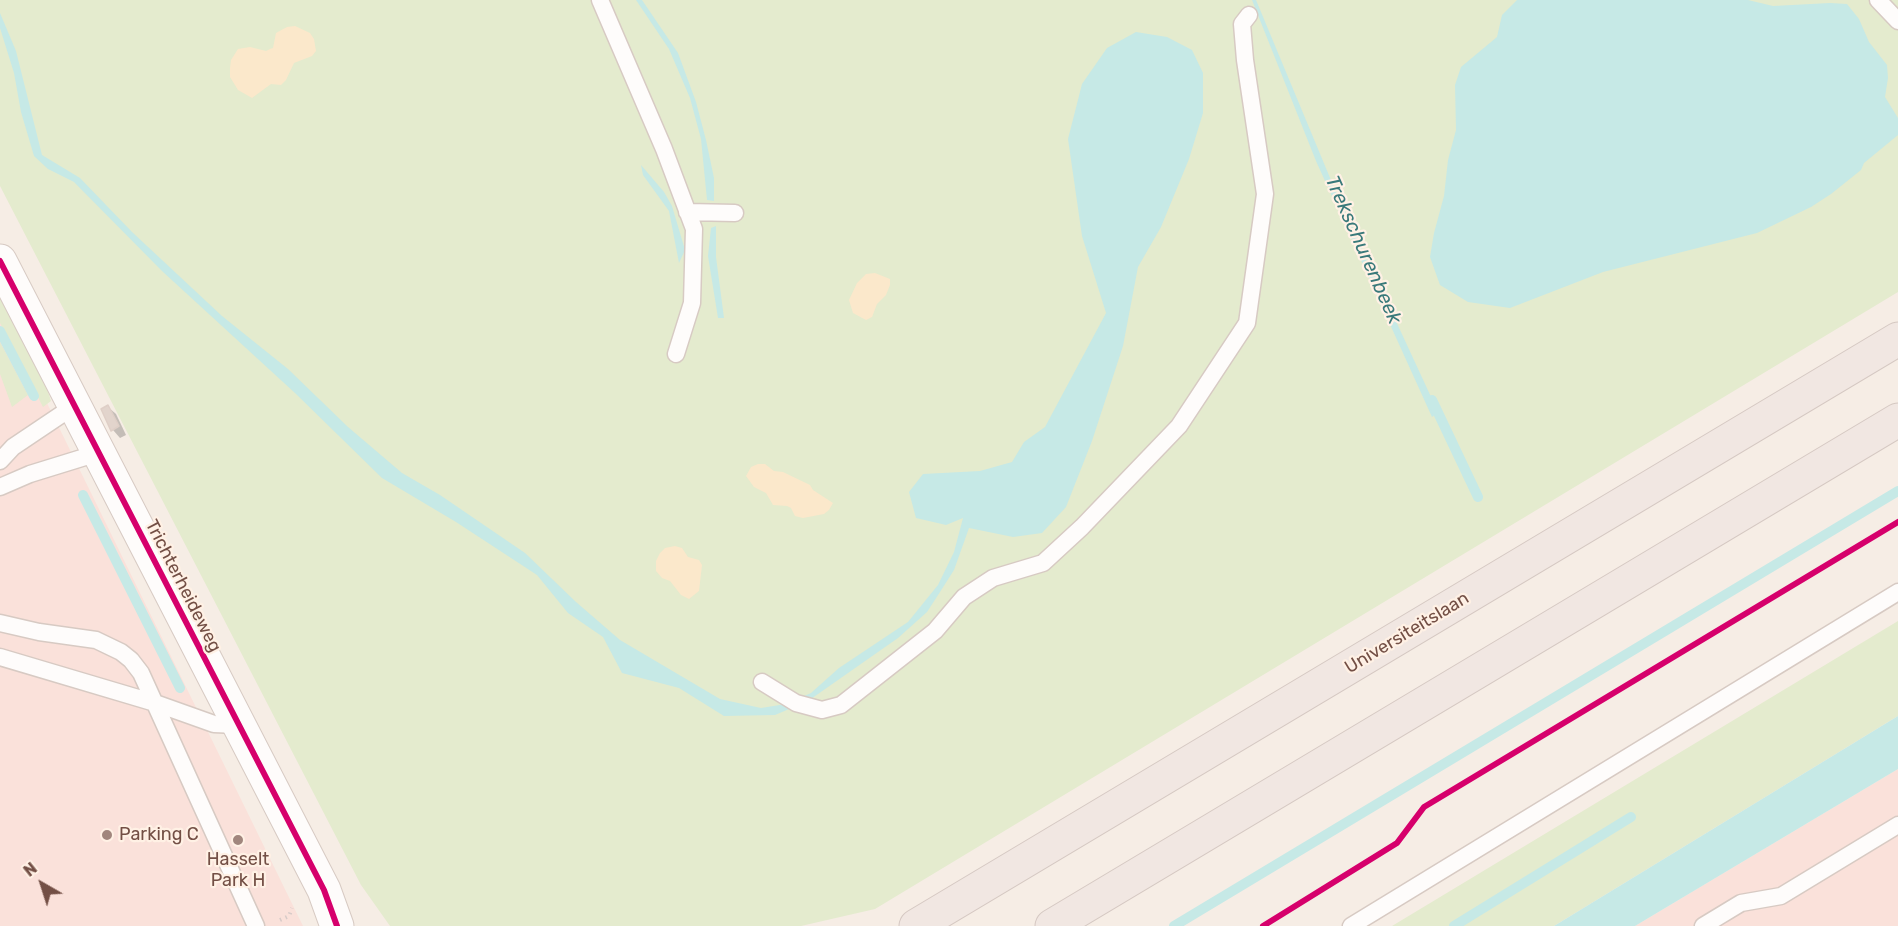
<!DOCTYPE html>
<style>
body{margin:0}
#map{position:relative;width:1898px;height:926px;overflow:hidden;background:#f6ede5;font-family:Rubik,sans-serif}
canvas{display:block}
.north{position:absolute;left:12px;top:854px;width:60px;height:60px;-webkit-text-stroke:4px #fff1e5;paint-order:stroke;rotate:321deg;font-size:16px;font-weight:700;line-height:24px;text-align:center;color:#734f45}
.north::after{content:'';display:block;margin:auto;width:21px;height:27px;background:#734f45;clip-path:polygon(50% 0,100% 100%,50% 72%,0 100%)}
</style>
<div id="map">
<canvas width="1898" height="926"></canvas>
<div class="north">N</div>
</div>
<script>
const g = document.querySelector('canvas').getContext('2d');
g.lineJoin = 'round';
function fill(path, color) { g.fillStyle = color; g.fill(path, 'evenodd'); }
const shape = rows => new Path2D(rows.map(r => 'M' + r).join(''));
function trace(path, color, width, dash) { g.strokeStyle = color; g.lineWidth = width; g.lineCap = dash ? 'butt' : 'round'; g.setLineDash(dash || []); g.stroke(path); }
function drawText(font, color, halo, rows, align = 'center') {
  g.font = font + ' Rubik,sans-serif'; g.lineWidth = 4.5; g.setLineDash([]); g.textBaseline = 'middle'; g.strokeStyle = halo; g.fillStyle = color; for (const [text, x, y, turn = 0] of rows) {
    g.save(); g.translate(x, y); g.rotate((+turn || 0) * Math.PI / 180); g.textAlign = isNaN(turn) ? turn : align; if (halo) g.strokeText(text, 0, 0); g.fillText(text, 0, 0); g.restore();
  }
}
fill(shape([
 [0,307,303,926,0,926],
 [1898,769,1898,926,1635,926]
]), '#fae1da');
fill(shape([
 [0,0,1898,0,1898,292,875,909,801,926,390,926,361,885,0,186],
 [0,293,42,372,51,401,43,407,0,323],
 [0,342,28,395,12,407,0,374],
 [1898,621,1898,716,1554,926,1392,926]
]), '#e4ebce');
fill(shape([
 [295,26,310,33,314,39,316,51,312,56,294,63,286,80,281,85,271,84,252,98,238,90,230,77,230,68,231,60,238,49,250,47,266,51,270,49,273,48,276,33,287,27],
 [875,273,890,279,890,285,886,295,877,304,872,317,866,320,853,313,849,300,857,283,866,274],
 [758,464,765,464,774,471,783,472,810,485,813,490,833,503,829,510,824,514,803,518,795,516,791,508,787,506,773,505,766,493,754,487,746,476,751,467],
 [675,546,682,548,688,557,699,560,702,565,699,591,689,599,681,595,670,581,662,578,656,571,656,561,660,553,665,548]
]), '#fbe8cb');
fill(shape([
 [636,0,642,0,678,53,696,102,706,140,714,178,714,201,707,200,701,139,690,98,669,49],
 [1252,0,1256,0,1333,185,1438,412,1432,417,1316,161],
 [1517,0,1748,0,1773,6,1830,3,1847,4,1859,19,1869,42,1887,65,1888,78,1885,97,1898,118,1898,135,1864,163,1861,170,1831,194,1811,207,1757,233,1603,272,1510,308,1468,302,1440,285,1430,257,1434,233,1444,196,1448,160,1456,130,1455,85,1461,67,1497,37,1502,15],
 [0,13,16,51,42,155,80,178,132,232,222,316,288,369,348,427,402,473,440,495,525,553,576,602,620,640,720,699,761,708,786,704,811,693,839,668,908,622,938,585,954,552,963,518,946,525,916,518,909,492,923,474,980,471,1012,462,1024,442,1045,427,1106,313,1082,236,1068,139,1082,84,1107,48,1136,32,1167,37,1192,50,1203,73,1203,113,1189,159,1161,227,1138,267,1123,346,1092,441,1066,507,1042,533,1013,537,969,528,954,570,940,592,927,612,898,638,808,701,775,715,724,716,679,688,622,673,603,637,568,613,537,575,456,522,382,478,295,393,162,271,74,182,48,169,34,156,21,112,14,73,0,28],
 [641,165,664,192,672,206,685,250,679,263,669,211,643,175],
 [716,226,716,257,724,318,718,318,708,256,711,228],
 [1898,716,1898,769,1635,926,1554,926]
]), '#c6e9e6');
fill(shape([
 [108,407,116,414,126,435,120,438,113,430]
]), '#0003');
trace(shape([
 [0,331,34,396],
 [1432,400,1478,497],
 [83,495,180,688],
 [1174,926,1898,491],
 [1454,926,1631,817]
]), '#c6e9e6', 10);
const building = shape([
 [108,405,119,426,111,431,101,409,108,405]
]);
fill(building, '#e2d4cc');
trace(building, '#dfcfc7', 1.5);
const service = shape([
 [600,0,664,149,694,229,692,303,676,354],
 [1878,0,1898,21],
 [687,212,735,213],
 [0,461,13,447,74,406],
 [0,487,30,474,98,453],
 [0,623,39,632,96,640,121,652,131,660,141,673,256,926],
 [0,657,155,703,214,724,237,725],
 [762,682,796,703,822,710,841,705,935,631,964,597,993,578,1043,563,1082,527,1179,426,1247,323,1265,194,1245,60,1242,24,1249,15],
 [1351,926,1898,592],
 [1703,926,1741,903,1781,896,1898,825]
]);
const minor = shape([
 [0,261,324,890,337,926]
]);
const trunk = shape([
 [916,926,1898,339],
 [1052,926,1898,420]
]);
trace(service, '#d7cac3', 19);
trace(minor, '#d7cac3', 35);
trace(trunk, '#d5c8c2', 35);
trace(shape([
 [280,920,289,916,292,908]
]), '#d7cbc8', 4, [1.5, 4.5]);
trace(service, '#fefcfb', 16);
trace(minor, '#fefcfb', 33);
trace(trunk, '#f1e7e2', 33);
trace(shape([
 [0,261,324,890,337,926],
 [1263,926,1397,843,1424,807,1898,522]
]), '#d6006c', 6);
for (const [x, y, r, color] of [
 [107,835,6,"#a1867d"],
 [238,840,6,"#a1867d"]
]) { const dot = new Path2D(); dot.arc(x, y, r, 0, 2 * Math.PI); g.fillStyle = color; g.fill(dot); trace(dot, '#fff1e5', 2); }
drawText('18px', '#734f45', '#fff1e5', [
 ["Trichterheideweg",183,586,63],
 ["Universiteitslaan",1407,633,-31]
]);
drawText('18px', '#734f45', '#fff1e5', [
 ["Parking C",119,835],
 ["Hasselt",238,860,"center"],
 ["Park H",238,881,"center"]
], 'left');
drawText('italic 20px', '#39797a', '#fff1e5', [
 ["Trekschurenbeek",1363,250,66]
]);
</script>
